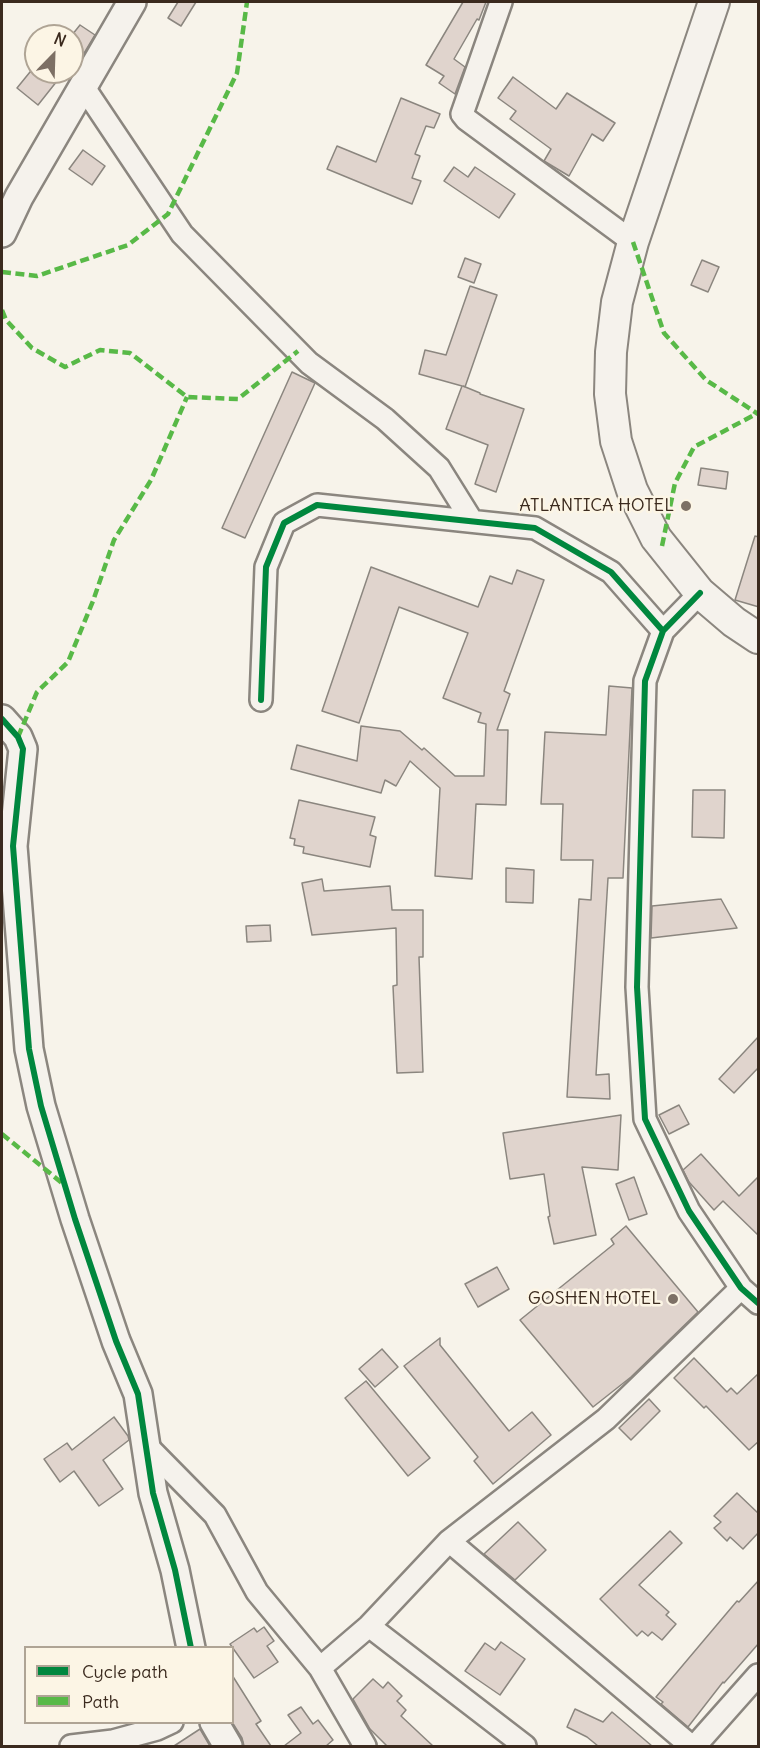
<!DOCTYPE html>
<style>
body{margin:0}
#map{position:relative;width:760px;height:1748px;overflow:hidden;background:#f7f3ea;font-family:Delius,sans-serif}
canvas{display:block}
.frame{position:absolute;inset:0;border:3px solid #3b2a1e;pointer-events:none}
.legend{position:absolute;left:24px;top:1646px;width:210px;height:78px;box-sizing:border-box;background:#fcf5e5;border:2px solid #afa495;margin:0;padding:8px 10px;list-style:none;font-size:18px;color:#3b2a1e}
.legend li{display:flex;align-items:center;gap:12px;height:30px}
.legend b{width:30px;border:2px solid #afa495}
.north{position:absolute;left:24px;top:24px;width:60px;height:60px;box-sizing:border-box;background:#fcf5e5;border:2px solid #afa495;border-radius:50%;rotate:23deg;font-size:16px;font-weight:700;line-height:24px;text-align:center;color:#3b2a1e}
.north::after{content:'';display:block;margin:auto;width:21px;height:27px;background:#7d7065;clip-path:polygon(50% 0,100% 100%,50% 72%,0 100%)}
</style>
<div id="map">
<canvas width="760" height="1748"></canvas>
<div class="frame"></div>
<ul class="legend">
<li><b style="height:8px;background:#00873e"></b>Cycle path</li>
<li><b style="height:8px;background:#58b947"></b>Path</li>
</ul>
<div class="north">N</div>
</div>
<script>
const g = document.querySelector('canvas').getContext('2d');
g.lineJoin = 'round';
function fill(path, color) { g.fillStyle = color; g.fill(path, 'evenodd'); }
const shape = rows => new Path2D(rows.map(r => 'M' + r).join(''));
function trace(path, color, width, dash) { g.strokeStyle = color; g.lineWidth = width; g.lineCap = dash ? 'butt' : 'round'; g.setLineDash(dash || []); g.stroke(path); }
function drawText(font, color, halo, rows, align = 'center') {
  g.font = font + ' Delius,sans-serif'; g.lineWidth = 5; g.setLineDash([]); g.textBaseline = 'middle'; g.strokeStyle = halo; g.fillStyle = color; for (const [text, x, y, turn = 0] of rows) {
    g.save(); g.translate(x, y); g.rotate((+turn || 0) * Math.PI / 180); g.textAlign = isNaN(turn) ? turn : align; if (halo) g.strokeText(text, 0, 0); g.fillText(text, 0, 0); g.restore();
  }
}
const building = shape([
 [178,2,196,2,181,26,168,18,178,2],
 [463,2,486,2,479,20,477,19,454,59,465,67,455,94,439,83,444,76,426,65,463,2],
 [80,25,95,35,80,60,72,55,72,35,80,25],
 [30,72,46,72,57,81,38,105,17,88,30,72],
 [513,77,556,109,567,93,615,123,603,141,592,134,569,176,544,161,551,149,510,119,516,111,498,98,513,77],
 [401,98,440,114,434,128,426,126,415,154,420,156,412,178,421,181,412,204,327,169,337,146,376,162,401,98],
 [83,150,105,166,92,185,69,169,83,150],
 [454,167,468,177,475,167,515,194,499,218,444,181,454,167],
 [465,258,481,264,474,283,458,277,465,258],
 [702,260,719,267,708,292,691,285,702,260],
 [470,286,497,295,465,387,463,386,480,393,480,394,524,409,496,492,475,484,488,445,446,429,462,386,419,374,425,350,446,355,470,286],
 [292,372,315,383,245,538,222,528,292,372],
 [701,468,728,472,726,489,698,485,701,468],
 [755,536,759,537,759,607,735,600,755,536],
 [371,567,478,607,490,576,512,584,517,570,544,580,504,691,510,694,497,730,508,730,506,805,476,804,472,879,435,876,440,788,410,761,396,786,385,780,381,793,291,769,297,745,357,761,361,726,400,731,422,750,424,748,455,776,484,776,486,724,478,722,481,713,443,698,468,633,399,607,359,723,322,711,371,567],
 [609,686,632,688,623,878,608,878,596,1075,609,1074,610,1099,567,1097,579,899,591,900,593,860,561,860,563,804,541,804,545,732,606,735,609,686],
 [693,790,725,790,724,838,692,837,693,790],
 [299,800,375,817,370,835,376,837,370,867,303,853,304,847,294,845,295,839,290,838,299,800],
 [506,868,534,870,533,903,506,902,506,868],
 [322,879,324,891,390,886,392,910,423,910,423,957,419,957,423,1072,397,1073,393,986,397,985,396,928,312,935,302,883,322,879],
 [721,899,737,928,651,938,652,906,721,899],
 [270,925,271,941,247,942,246,926,270,925],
 [759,1036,759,1067,734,1093,719,1079,759,1036],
 [679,1105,689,1124,669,1134,659,1115,679,1105],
 [621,1115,618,1170,582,1167,596,1235,554,1244,548,1217,550,1216,544,1174,510,1179,503,1133,621,1115],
 [701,1154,739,1196,759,1176,759,1236,723,1201,714,1210,689,1182,683,1170,701,1154],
 [634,1177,647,1214,629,1220,616,1184,634,1177],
 [626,1226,698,1312,631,1377,593,1407,520,1320,614,1244,611,1239,626,1226],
 [497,1267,509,1289,478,1307,465,1284,497,1267],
 [440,1338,440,1345,509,1431,532,1412,551,1435,493,1484,474,1461,478,1457,404,1366,440,1338],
 [382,1349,398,1367,375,1387,359,1369,382,1349],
 [694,1358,727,1392,731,1388,737,1394,759,1373,759,1441,749,1450,706,1406,704,1408,674,1378,694,1358],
 [366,1381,430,1458,408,1476,345,1398,366,1381],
 [649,1399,660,1411,631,1440,619,1428,649,1399],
 [114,1417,128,1436,129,1440,103,1460,123,1489,99,1506,74,1471,60,1482,44,1459,67,1443,72,1450,114,1417],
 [737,1493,759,1514,759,1532,743,1549,730,1537,727,1541,714,1528,721,1522,714,1516,737,1493],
 [518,1522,546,1550,515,1580,484,1554,518,1522],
 [670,1531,682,1543,639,1585,669,1612,666,1615,676,1624,662,1640,652,1632,648,1636,642,1631,637,1636,600,1599,670,1531],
 [759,1580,759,1643,724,1683,723,1682,688,1727,661,1704,663,1702,656,1697,737,1601,739,1602,759,1580],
 [264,1627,274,1641,267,1646,278,1662,254,1678,230,1644,254,1628,257,1632,264,1627],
 [501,1642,525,1659,500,1695,465,1671,485,1643,495,1650,501,1642],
 [232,1675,261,1721,256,1724,271,1746,244,1746,242,1738,232,1722,232,1675],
 [373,1679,383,1688,388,1682,402,1696,397,1701,406,1710,401,1716,433,1746,387,1746,370,1729,353,1699,373,1679],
 [301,1707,313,1724,318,1720,333,1740,326,1746,284,1746,301,1733,288,1715,301,1707],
 [575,1709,603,1722,612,1712,652,1746,598,1746,587,1737,567,1727,575,1709],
 [200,1729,210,1746,174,1746,200,1729]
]);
fill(building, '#e0d4cd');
trace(building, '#8b867f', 1.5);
const minor = shape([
 [501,2,462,114,466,119,633,242],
 [83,86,182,234,309,363,385,419,439,468,472,521],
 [700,593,663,631,645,681,637,987,645,1119,689,1211,741,1288,758,1303],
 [261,700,266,567,284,523,317,505,535,528,611,572,663,631],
 [146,1445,215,1515,257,1592,320,1668,365,1746],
 [449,1541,691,1746],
 [369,1626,525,1746],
 [320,1668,369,1626,449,1541,606,1419,741,1288],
 [71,1746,113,1741,157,1729,172,1722],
 [695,1746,758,1675]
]);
const tertiary = shape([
 [2,233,19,197,132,2],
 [2,719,18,737,23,749,13,846,29,1049,41,1106,75,1219,116,1341,138,1394,153,1493,175,1570,191,1648],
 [214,1722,228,1746]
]);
const secondary = shape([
 [714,2,633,242,617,302,611,352,610,394,616,441,632,490,656,538,700,593,734,622,758,638]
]);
trace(minor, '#8b867f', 26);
trace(tertiary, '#8b867f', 32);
trace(secondary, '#8b867f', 34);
trace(minor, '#f5f2ec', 21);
trace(tertiary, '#f5f2ec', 27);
trace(secondary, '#f5f2ec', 30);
trace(shape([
 [633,242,664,333,706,380,758,414],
 [2,272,37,276,128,245,168,214,237,73,247,2],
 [2,310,6,320,32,348,65,367,100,350,130,353,187,397,238,399,298,351],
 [662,546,675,483,694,447,758,413],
 [18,737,37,692,68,662,93,601,114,540,151,480,187,397],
 [2,1134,62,1183]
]), '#58b947', 4.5, [9, 4.5]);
trace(shape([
 [700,593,663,631,645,681,637,987,645,1119,689,1211,741,1288,758,1303],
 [261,700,266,567,284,523,317,505,535,528,611,572,663,631],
 [2,719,18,737,23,749,13,846,29,1049,41,1106,75,1219,116,1341,138,1394,153,1493,175,1570,191,1648]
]), '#00873e', 6);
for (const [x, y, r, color] of [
 [686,506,6,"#7d7065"],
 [673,1299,6,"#7d7065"]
]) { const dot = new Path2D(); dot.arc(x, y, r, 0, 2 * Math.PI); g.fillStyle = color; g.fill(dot); trace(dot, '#fcf5e5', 2); }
drawText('18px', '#3b2a1e', '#fcf5e5', [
 ["ATLANTICA HOTEL",674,506],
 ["GOSHEN HOTEL",661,1299]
], 'right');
</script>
